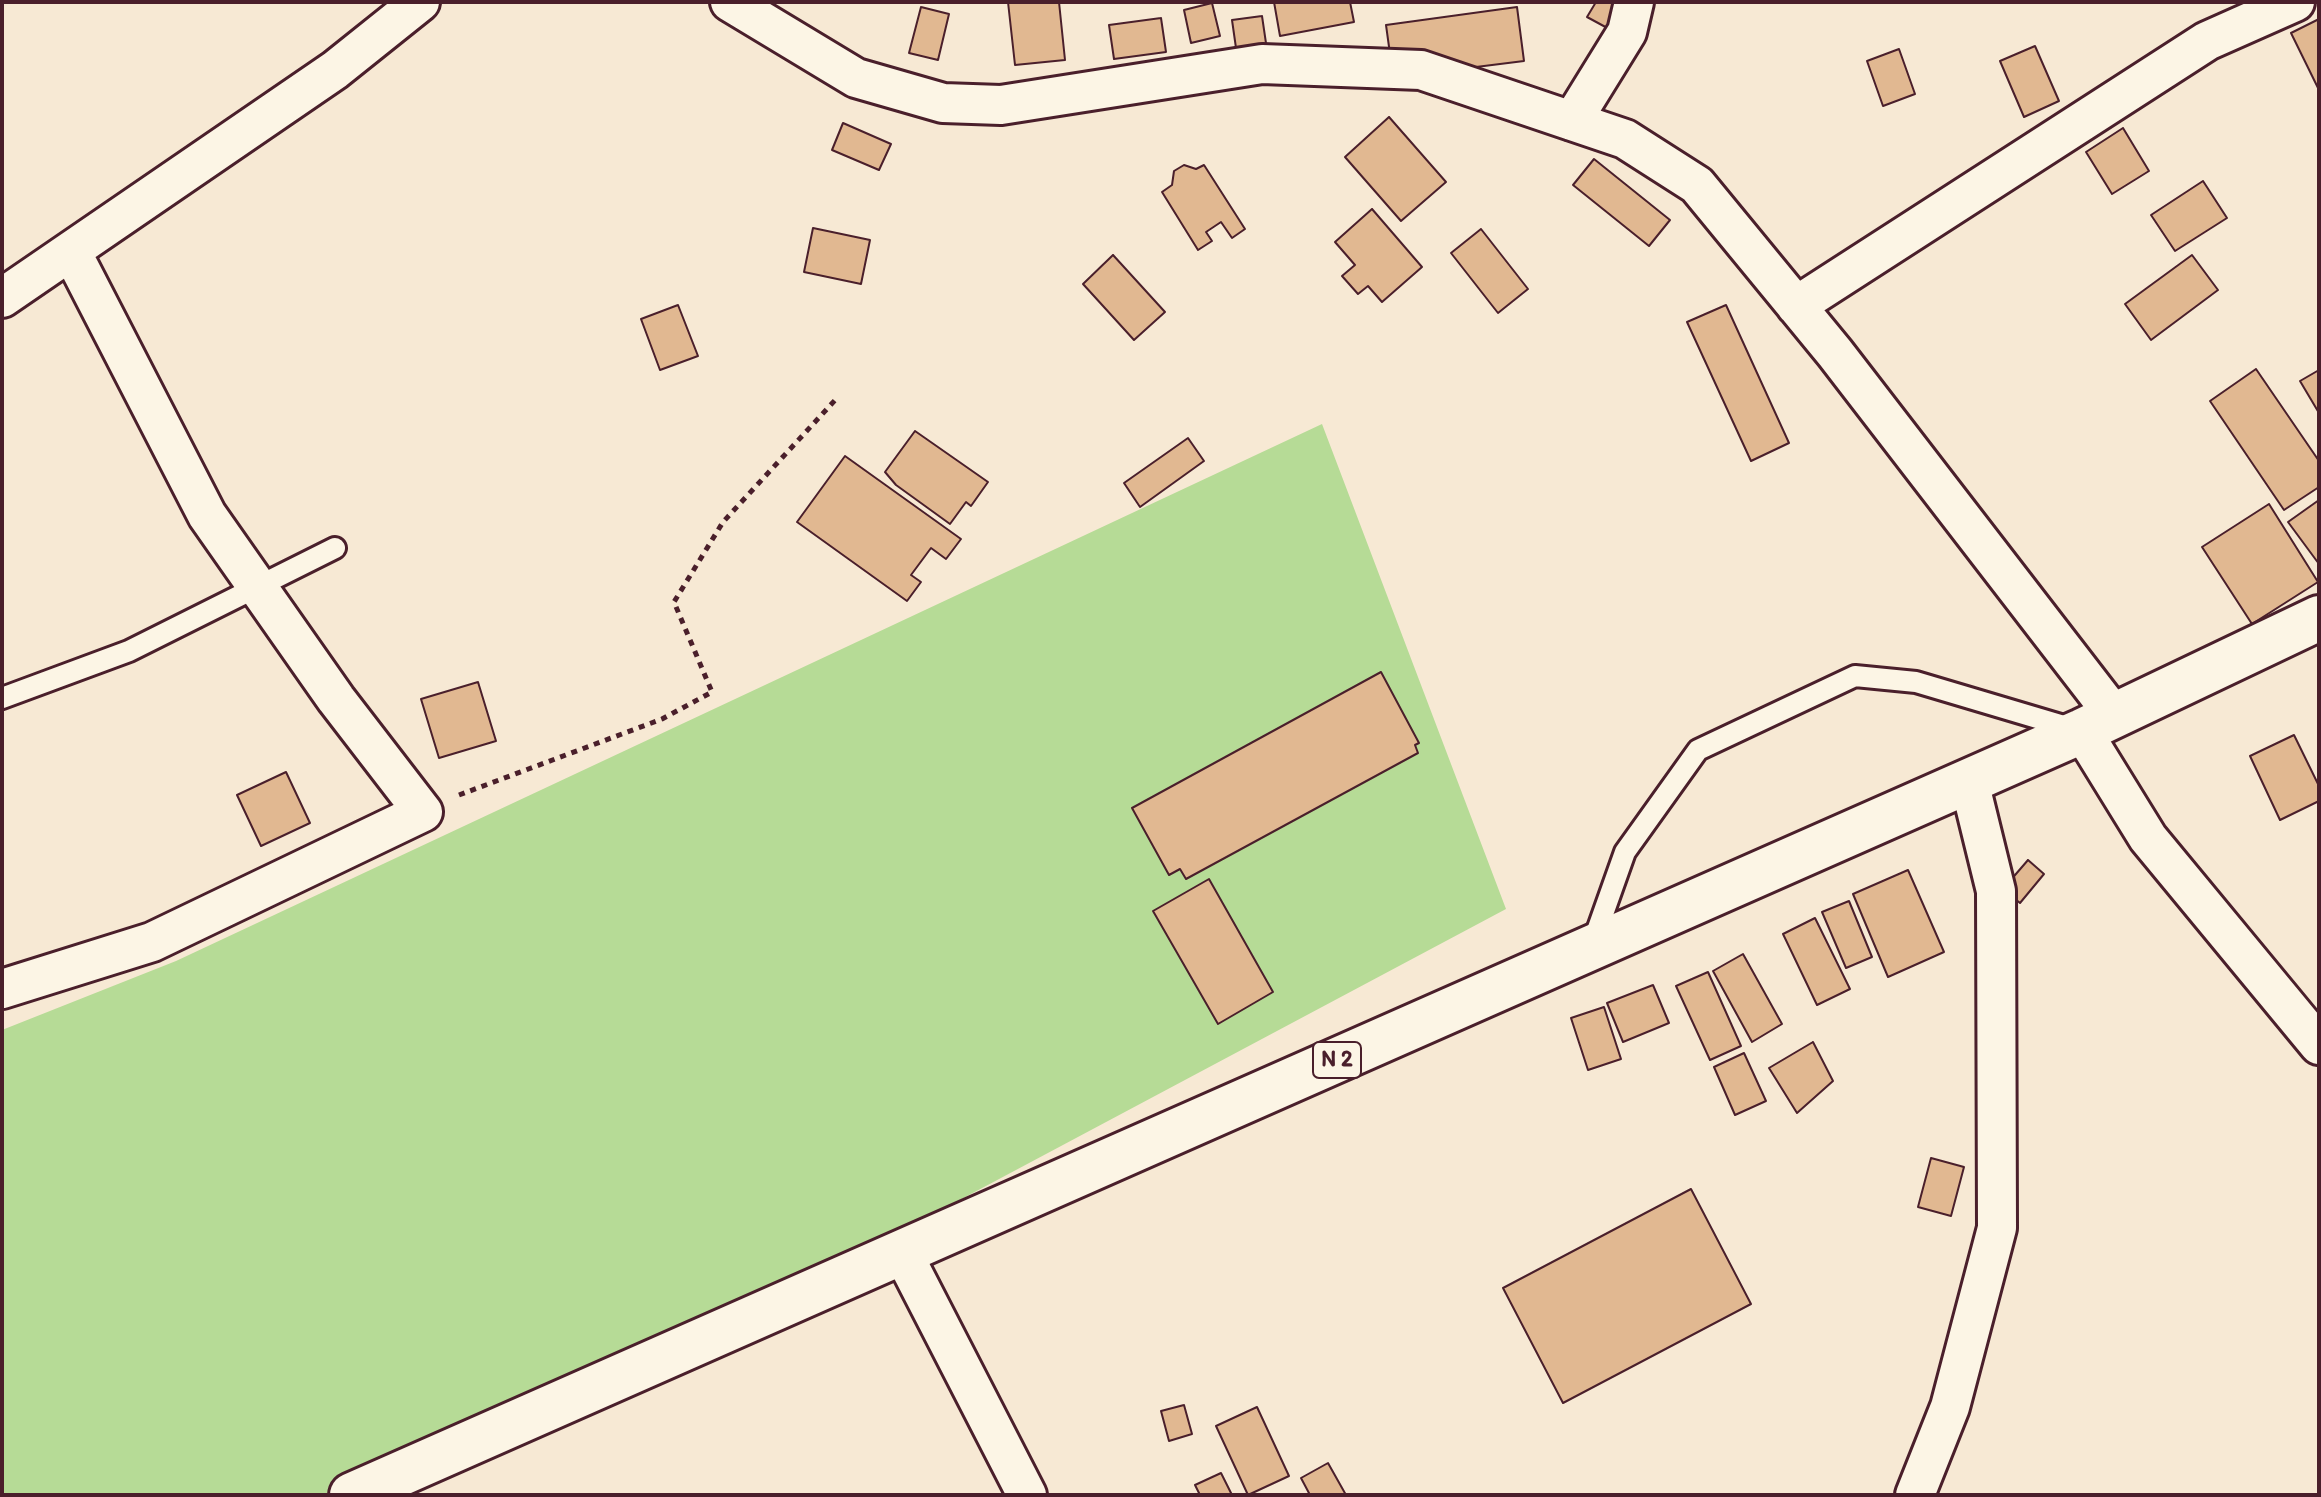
<!DOCTYPE html>
<style>
body{margin:0}
#map{position:relative;width:2321px;height:1497px;overflow:hidden;background:#f7e9d4;font-family:Itim,sans-serif}
canvas{display:block}
.frame{position:absolute;inset:0;border:4px solid #4a1f2b;pointer-events:none}
</style>
<div id="map">
<canvas width="2321" height="1497"></canvas>
<div class="frame"></div>
</div>
<script>
const g = document.querySelector('canvas').getContext('2d');
g.lineJoin = 'round';
function fill(path, color) { g.fillStyle = color; g.fill(path, 'evenodd'); }
const shape = rows => new Path2D(rows.map(r => 'M' + r).join(''));
function trace(path, color, width, dash) { g.strokeStyle = color; g.lineWidth = width; g.lineCap = dash ? 'butt' : 'round'; g.setLineDash(dash || []); g.stroke(path); }
function drawText(font, color, halo, rows, align = 'center') {
  g.font = font + ' Itim,sans-serif'; g.lineWidth = 6; g.setLineDash([]); g.textBaseline = 'middle'; g.strokeStyle = halo; g.fillStyle = color; for (const [text, x, y, turn = 0] of rows) {
    g.save(); g.translate(x, y); g.rotate((+turn || 0) * Math.PI / 180); g.textAlign = isNaN(turn) ? turn : align; if (halo) g.strokeText(text, 0, 0); g.fillText(text, 0, 0); g.restore();
  }
}
fill(shape([
 [1322,424,1506,909,663,1358,352,1495,2,1495,2,1030,176,961]
]), '#b6db96');
const building = shape([
 [1008,2,1059,2,1065,60,1015,65,1008,2],
 [1274,2,1350,2,1354,22,1280,36,1274,2],
 [1596,2,1626,2,1611,30,1587,17,1596,2],
 [1212,3,1220,36,1191,43,1184,10,1212,3],
 [921,7,949,14,938,60,909,53,921,7],
 [1517,7,1524,61,1444,71,1390,54,1386,25,1517,7],
 [1262,16,1267,50,1237,55,1232,20,1262,16],
 [1161,18,1166,52,1114,59,1109,25,1161,18],
 [2319,19,2319,90,2291,33,2319,19],
 [2035,46,2059,101,2024,117,2000,61,2035,46],
 [1899,49,1915,94,1883,106,1867,61,1899,49],
 [1389,117,1446,182,1401,221,1345,157,1389,117],
 [843,123,891,144,879,170,832,150,843,123],
 [2123,128,2149,171,2112,194,2086,152,2123,128],
 [1594,159,1670,220,1649,246,1573,185,1594,159],
 [1184,165,1196,169,1204,165,1245,229,1232,238,1221,222,1206,232,1212,241,1198,250,1162,192,1172,185,1174,171,1184,165],
 [2203,181,2227,218,2175,251,2151,215,2203,181],
 [1372,209,1422,267,1382,302,1368,286,1358,294,1342,276,1355,265,1335,242,1372,209],
 [813,228,870,240,861,284,804,272,813,228],
 [1481,229,1528,289,1498,313,1451,253,1481,229],
 [1113,255,1165,312,1134,340,1083,284,1113,255],
 [2192,255,2218,290,2151,340,2125,304,2192,255],
 [678,305,698,356,660,370,641,319,678,305],
 [1726,305,1789,443,1751,461,1687,322,1726,305],
 [2256,369,2319,461,2319,487,2284,510,2210,401,2256,369],
 [2319,370,2319,413,2300,381,2319,370],
 [915,431,988,482,971,506,966,502,950,524,896,485,885,472,915,431],
 [1188,438,1204,461,1140,507,1124,483,1188,438],
 [845,456,961,539,946,559,931,548,911,575,921,582,907,601,797,522,845,456],
 [2319,500,2319,564,2288,522,2319,500],
 [2269,504,2318,582,2252,624,2202,547,2269,504],
 [1381,672,1419,743,1415,745,1418,753,1186,879,1180,869,1169,875,1132,808,1381,672],
 [478,682,496,741,439,758,421,699,478,682],
 [2294,735,2319,786,2319,801,2280,820,2250,756,2294,735],
 [286,772,310,823,261,846,237,795,286,772],
 [2028,860,2044,874,2020,903,2003,889,2028,860],
 [1908,870,1944,952,1888,977,1853,894,1908,870],
 [1209,879,1273,992,1218,1024,1153,911,1209,879],
 [1849,901,1872,957,1846,968,1822,912,1849,901],
 [1815,918,1850,989,1817,1005,1783,934,1815,918],
 [1743,954,1782,1024,1752,1042,1713,971,1743,954],
 [1708,972,1741,1046,1710,1060,1676,986,1708,972],
 [1653,985,1669,1023,1623,1042,1607,1003,1653,985],
 [1604,1007,1621,1059,1588,1070,1571,1018,1604,1007],
 [1813,1042,1833,1081,1797,1113,1769,1068,1813,1042],
 [1744,1053,1766,1101,1735,1115,1714,1067,1744,1053],
 [1931,1158,1964,1167,1951,1216,1918,1207,1931,1158],
 [1691,1189,1751,1304,1563,1403,1503,1288,1691,1189],
 [1184,1405,1192,1434,1169,1441,1161,1411,1184,1405],
 [1257,1407,1289,1476,1248,1495,1216,1426,1257,1407],
 [1328,1463,1346,1495,1310,1495,1301,1478,1328,1463],
 [1221,1473,1232,1495,1200,1495,1195,1485,1221,1473]
]);
fill(building, '#e1b891');
trace(building, '#4a1f2b', 2);
const lane = shape([
 [2,698,129,651,335,548],
 [1592,945,1625,852,1698,750,1855,676,1916,682,2074,729]
]);
const street = shape([
 [730,2,856,78,943,103,1001,105,1262,64,1421,70,1625,139,1697,185,1835,353,2114,715],
 [1572,121,1627,32,1634,2],
 [2,298,335,70,420,2],
 [1796,306,2207,41,2295,2],
 [2082,731,2148,838,2319,1045],
 [2,989,152,942,423,812,336,699,207,515,71,251],
 [902,1252,1027,1495],
 [1915,1495,1950,1407,1997,1228,1996,891,1969,781]
]);
const primary = shape([
 [352,1495,2082,731,2319,618]
]);
trace(lane, '#4a1f2b', 26);
trace(street, '#4a1f2b', 44);
trace(primary, '#4a1f2b', 50);
trace(shape([
 [459,795,662,719,712,692,674,602,723,522,837,398]
]), '#4a1f2b', 5, [6, 6]);
trace(lane, '#fcf5e5', 20);
trace(street, '#fcf5e5', 38);
trace(primary, '#fcf5e5', 44);
for (const [x, y, w] of [
 [1337,1060,48]
]) { const box = new Path2D(); box.roundRect(x - w / 2, y - 18, w, 36, 6); g.fillStyle = '#fcf5e5'; g.fill(box); trace(box, '#4a1f2b', 2); }
drawText('bold 22px', '#4a1f2b', null, [
 ["N 2",1337,1060]
]);
</script>
